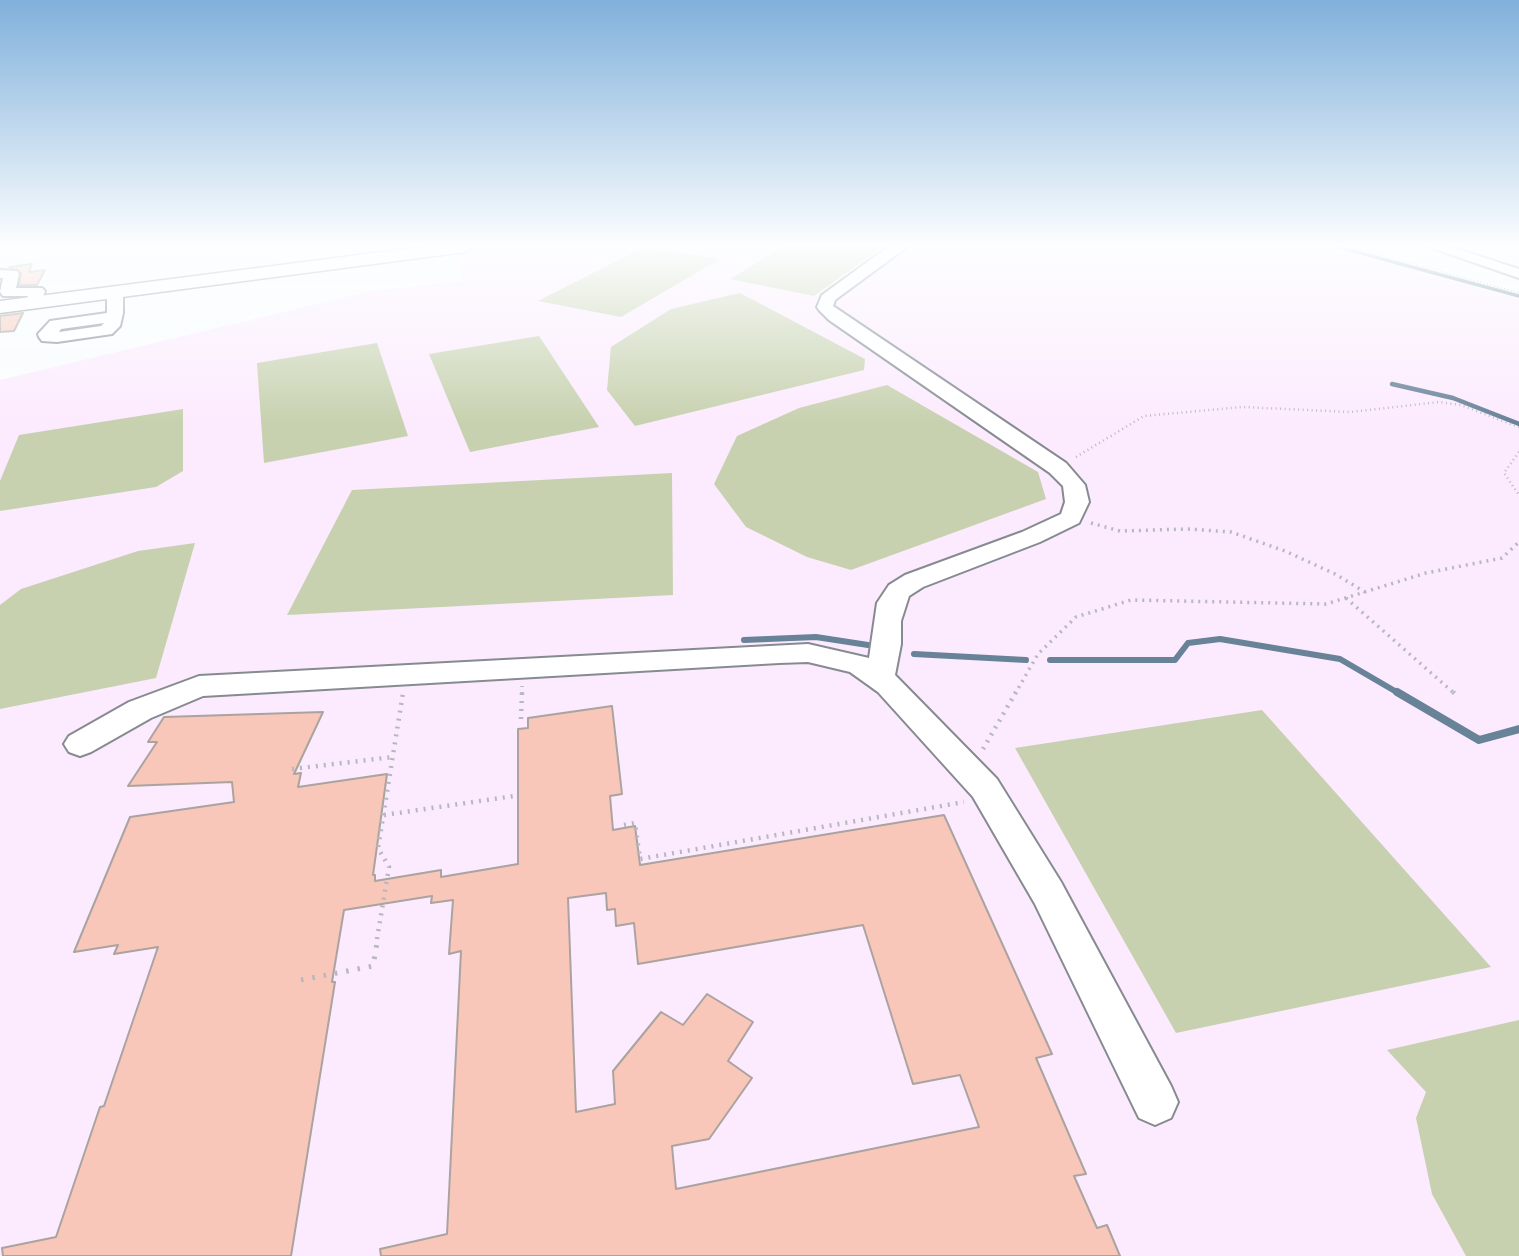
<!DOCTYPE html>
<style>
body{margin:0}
canvas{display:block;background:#f9fcfe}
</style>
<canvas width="1519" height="1256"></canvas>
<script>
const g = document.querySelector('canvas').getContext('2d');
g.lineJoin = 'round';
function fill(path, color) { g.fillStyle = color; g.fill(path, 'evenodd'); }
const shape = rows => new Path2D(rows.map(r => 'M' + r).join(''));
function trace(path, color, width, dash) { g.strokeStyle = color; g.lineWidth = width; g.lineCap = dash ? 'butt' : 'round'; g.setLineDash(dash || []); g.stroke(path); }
fill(shape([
 [486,247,1327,247,1519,299,1519,1256,0,1256,0,380,367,292,463,281,453,253]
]), '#fcebfe');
fill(shape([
 [644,247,720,259,621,317,538,301],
 [783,247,882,247,814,296,730,279],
 [740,293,865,359,864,370,635,426,607,390,611,347,671,309],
 [539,336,599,427,470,452,429,354],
 [377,343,408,436,264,463,257,363],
 [887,385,1038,472,1046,499,851,570,807,557,746,527,714,484,737,436,799,408],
 [183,409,183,471,156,487,0,511,0,481,19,435],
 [672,473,673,595,287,615,352,490],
 [195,543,156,678,0,709,0,605,21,589,138,551],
 [1262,710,1491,967,1176,1033,1015,748],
 [1519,1020,1519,1256,1466,1256,1432,1194,1416,1118,1426,1092,1387,1050]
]), '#c7d1af');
trace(shape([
 [1338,247,1519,296]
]), '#688298', 3.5);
trace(shape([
 [1392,384,1453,398,1519,424]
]), '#688298', 4.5);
trace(shape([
 [744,640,816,637,868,645],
 [914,654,1026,660],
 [1050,660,1175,660,1188,643,1220,639,1340,659,1400,694]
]), '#688298', 6);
trace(shape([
 [1397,692,1479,740,1519,729]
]), '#688298', 8);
const building = shape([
 [32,264,29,272,45,270,37,285,19,285,21,273,9,267,32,264],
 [23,313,14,331,0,332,0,316,23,313],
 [612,706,622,794,610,796,613,830,635,826,640,865,944,815,1052,1054,1036,1058,1086,1174,1074,1176,1097,1228,1107,1225,1120,1256,381,1256,380,1249,447,1234,461,951,449,954,453,900,431,903,432,896,344,910,332,982,335,982,291,1256,3,1256,2,1248,56,1237,100,1107,104,1106,158,947,114,954,118,945,74,952,130,817,234,802,232,782,128,786,157,742,148,742,164,717,323,712,294,774,301,773,298,787,387,774,373,875,375,875,375,881,441,870,441,877,518,864,518,729,528,728,528,718,612,706],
 [606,893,607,910,615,909,616,926,634,923,638,964,863,925,913,1084,960,1075,979,1127,676,1189,672,1146,709,1139,752,1078,728,1061,753,1022,707,994,683,1025,661,1012,613,1071,615,1104,576,1112,568,898,606,893]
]);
fill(building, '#f9c7b9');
trace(building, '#aaa3a0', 2);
const minor = shape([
 [888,247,907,247,835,300,833,306,1066,463,1085,485,1089,502,1079,523,1040,542,923,587,909,596,901,621,901,644,895,675,997,779,1061,882,1171,1086,1178,1102,1171,1118,1155,1125,1139,1118,1035,904,973,797,878,692,850,672,808,662,779,663,203,696,151,718,91,752,80,756,69,752,64,744,69,736,129,702,199,676,808,644,869,658,877,603,889,585,905,575,1022,532,1061,514,1065,502,1063,486,1050,473,829,320,819,310,817,307,822,295,888,247],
 [1429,247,1451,247,1519,269,1519,278,1429,247],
 [0,270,17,271,19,274,16,288,42,288,45,291,40,306,28,306,26,303,28,296,3,296,0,292,3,278,0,278,0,270],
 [115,288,123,293,123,313,120,326,112,334,57,342,42,341,39,337,38,334,50,321,107,313,107,293,115,288],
 [104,323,101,326,59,332,61,329,104,323]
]);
const major = shape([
 [421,247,473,247,465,252,0,313,0,301,421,247]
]);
trace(minor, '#868b90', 4);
trace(major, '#868b90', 3);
trace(shape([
 [1352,247,1519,293]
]), '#b6b9bb', 2, [1, 2.5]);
trace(shape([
 [1519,452,1504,473,1519,495],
 [1076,457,1144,416,1242,407,1351,412,1439,402,1461,405,1519,427]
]), '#b6b9bb', 2.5, [1, 3.5]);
trace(shape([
 [1091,523,1120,531,1188,529,1231,532,1285,551,1335,574,1365,592],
 [1346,598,1455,694],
 [522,694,522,686],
 [1015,694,1038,654,1076,617,1131,600,1326,604,1426,573,1502,558,1519,542]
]), '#b6b9bb', 3.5, [2, 5]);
trace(shape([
 [1453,692,1457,696],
 [521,719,522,692],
 [983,749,1016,692],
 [292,769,393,757],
 [384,815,514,796],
 [624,825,635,823,640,859,964,802],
 [377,939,389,867,378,848,403,693]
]), '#b6b9bb', 4.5, [2, 6]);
trace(shape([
 [301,980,373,966,378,937]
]), '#b6b9bb', 5, [2.5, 9]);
fill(minor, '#fff');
fill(major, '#fff');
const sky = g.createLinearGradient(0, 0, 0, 423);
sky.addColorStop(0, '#80b0db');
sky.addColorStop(0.58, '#fcfeff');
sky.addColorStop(1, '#fcfeff00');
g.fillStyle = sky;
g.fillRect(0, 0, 1519, 423);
</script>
